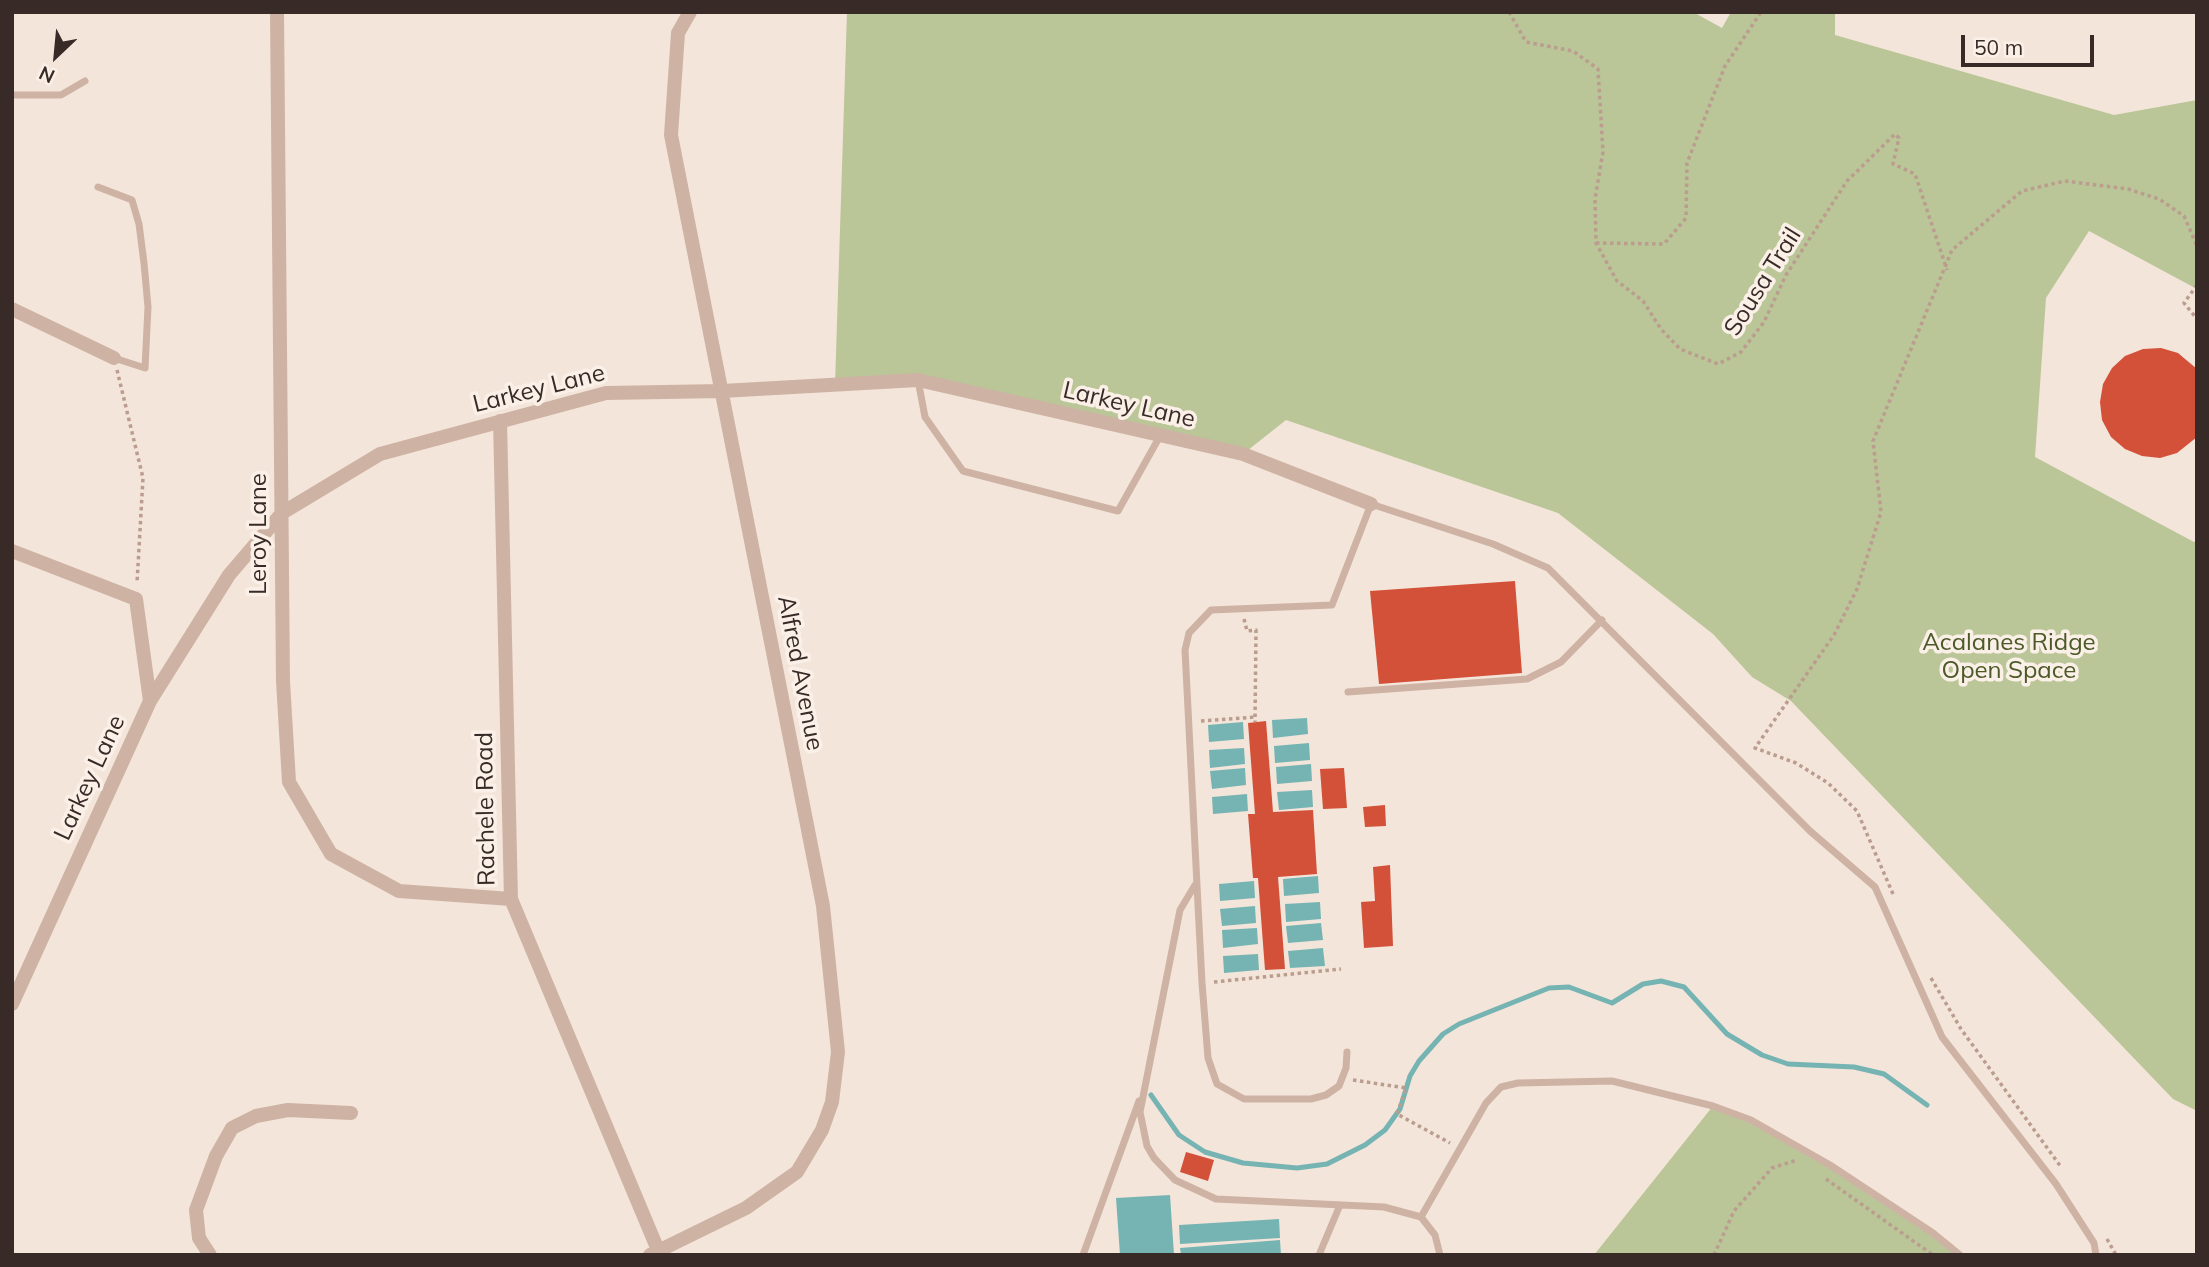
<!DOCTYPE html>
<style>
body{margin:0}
#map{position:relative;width:2209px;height:1267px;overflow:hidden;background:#f4e5da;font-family:Mulish,sans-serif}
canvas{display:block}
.frame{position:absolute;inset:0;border:14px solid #382b27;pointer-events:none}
.north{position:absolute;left:21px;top:21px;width:70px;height:70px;-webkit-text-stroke:5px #fbf0e7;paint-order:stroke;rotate:206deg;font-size:19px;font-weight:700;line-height:28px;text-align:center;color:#382b27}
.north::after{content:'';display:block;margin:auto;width:24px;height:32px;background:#382b27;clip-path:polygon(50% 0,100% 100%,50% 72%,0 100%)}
.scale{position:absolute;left:1961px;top:35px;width:133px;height:32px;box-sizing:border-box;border:4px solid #382b27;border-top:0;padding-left:9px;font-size:21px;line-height:24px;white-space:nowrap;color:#382b27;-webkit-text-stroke:5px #fbf0e7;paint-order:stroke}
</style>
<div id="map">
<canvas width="2209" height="1267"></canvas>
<div class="frame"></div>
<div class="north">N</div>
<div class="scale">50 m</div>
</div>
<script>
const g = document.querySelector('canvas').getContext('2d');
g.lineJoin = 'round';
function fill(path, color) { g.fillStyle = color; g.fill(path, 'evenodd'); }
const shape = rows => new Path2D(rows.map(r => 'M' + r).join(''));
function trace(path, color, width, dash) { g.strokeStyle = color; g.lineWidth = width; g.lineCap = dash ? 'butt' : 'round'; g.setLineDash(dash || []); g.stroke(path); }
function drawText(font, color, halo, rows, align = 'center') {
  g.font = font + ' Mulish,sans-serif'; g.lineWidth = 7; g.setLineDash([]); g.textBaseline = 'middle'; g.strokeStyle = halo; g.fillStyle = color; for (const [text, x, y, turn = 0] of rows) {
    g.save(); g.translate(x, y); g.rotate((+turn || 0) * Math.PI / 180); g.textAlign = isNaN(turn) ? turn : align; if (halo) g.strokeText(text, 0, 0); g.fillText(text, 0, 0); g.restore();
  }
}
fill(shape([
 [847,12,1693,12,1722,28,1731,12,1835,12,1835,35,2114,115,2197,100,2197,289,2089,231,2046,298,2035,457,2194,542,2197,540,2197,1111,2173,1099,1791,701,1752,677,1713,634,1558,513,1286,420,1243,454,918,380,835,385],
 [1713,1106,1751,1120,1830,1165,1960,1255,1594,1255]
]), '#bac598');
fill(shape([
 [1307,718,1308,734,1273,738,1272,720],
 [1243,722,1244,739,1209,742,1208,725],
 [1309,743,1310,760,1275,763,1274,746],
 [1244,748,1245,764,1210,768,1209,750],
 [1311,764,1312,781,1277,784,1276,767],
 [1245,768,1246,785,1212,789,1210,771],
 [1312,790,1313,807,1279,810,1277,792],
 [1247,794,1248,811,1213,814,1212,797],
 [1318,876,1319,893,1284,896,1283,879],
 [1254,881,1255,898,1220,901,1219,884],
 [1320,902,1321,919,1286,922,1285,904],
 [1255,906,1256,923,1222,926,1220,909],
 [1321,923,1323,940,1288,943,1286,926],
 [1257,928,1258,944,1223,948,1222,930],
 [1323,948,1325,966,1290,968,1288,951],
 [1258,954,1259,970,1224,973,1223,956],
 [1170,1195,1174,1255,1120,1255,1116,1198],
 [1279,1219,1280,1238,1180,1244,1179,1225],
 [1280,1240,1281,1255,1181,1255,1180,1248]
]), '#75b4b2');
trace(shape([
 [1151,1095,1179,1135,1205,1152,1243,1163,1297,1168,1327,1164,1365,1145,1385,1130,1400,1109,1410,1076,1419,1061,1443,1034,1459,1024,1549,988,1569,987,1612,1003,1643,984,1661,981,1684,987,1727,1034,1762,1055,1788,1064,1854,1067,1884,1074,1927,1105]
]), '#75b4b2', 5);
fill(shape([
 [2161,348,2178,353,2197,369,2197,437,2177,453,2160,458,2142,456,2125,449,2111,437,2102,420,2100,402,2103,384,2112,368,2125,356,2143,349],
 [1515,581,1522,673,1379,684,1370,591],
 [1266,721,1273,812,1313,810,1317,874,1278,877,1285,969,1265,970,1258,878,1253,878,1248,814,1255,814,1248,723],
 [1344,768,1347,808,1323,809,1320,769],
 [1385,805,1386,826,1365,827,1363,807],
 [1390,865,1393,946,1364,948,1361,902,1375,901,1373,867],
 [1186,1152,1214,1160,1208,1181,1180,1172]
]), '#d35139');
trace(shape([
 [1509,12,1526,42,1573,51,1598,69,1603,152,1595,199,1596,243,1617,281,1643,301,1661,329,1680,349,1718,364,1741,352,1764,322,1786,275,1847,181,1895,134,1899,138,1893,164,1915,174,1947,270],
 [1596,243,1664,244,1686,218,1687,163,1725,66,1761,12],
 [2197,285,2184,303,2197,319],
 [117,370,143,478,137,583],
 [1244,619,1247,631,1256,630,1255,722],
 [1201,721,1255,717],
 [1893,894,1857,811,1828,783,1796,763,1755,748,1834,635,1857,589,1881,512,1873,441,1952,250,2022,191,2065,181,2128,189,2159,199,2184,216,2197,246],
 [1931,978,1961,1029,2061,1167],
 [1214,982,1341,969],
 [1353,1080,1406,1088,1397,1114,1450,1143],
 [1826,1179,1933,1255],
 [2107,1239,2116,1255],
 [1714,1255,1734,1211,1772,1168,1797,1160]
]), '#ba9d8e', 3.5, [3.5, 3.5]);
trace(shape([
 [12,95,61,95,85,81],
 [98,187,132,200,139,224,144,263,148,307,145,368,114,358],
 [918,380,925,417,963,471,1118,511,1160,436],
 [1348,692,1527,679,1561,662,1602,620],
 [1195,885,1180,910,1140,1112,1147,1146,1154,1158,1175,1180,1216,1199,1384,1207,1421,1217,1435,1235,1440,1255],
 [1347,1052,1346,1068,1339,1086,1326,1095,1311,1099,1244,1099,1217,1084,1208,1058,1202,983,1185,650,1189,633,1211,610,1332,605,1371,504,1493,544,1548,568,1810,831,1875,887,1942,1037,2056,1184,2094,1243,2096,1255],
 [1421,1217,1486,1103,1501,1087,1518,1083,1612,1081,1713,1106,1751,1120,1830,1165,1933,1233,1960,1255],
 [1083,1255,1139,1101],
 [1319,1255,1340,1205]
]), '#ceb3a4', 7);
trace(shape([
 [277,12,283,681,289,782,331,854,399,891,511,899],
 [12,309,114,358],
 [500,421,511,899,658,1250],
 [12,551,136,599,150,701],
 [12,1004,150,701,229,575,282,513,380,454,606,393,722,391,918,380,1243,454,1371,504],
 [210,1255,199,1238,196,1210,216,1156,232,1128,256,1116,288,1110,351,1113],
 [650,1255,746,1208,797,1172,822,1130,832,1102,838,1052,823,906,671,135,678,33,690,12]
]), '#ceb3a4', 14);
drawText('24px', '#382b27', '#fbf0e7', [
 ["Sousa Trail",1763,282,-58],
 ["Larkey Lane",539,389,-14],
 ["Larkey Lane",1129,405,13],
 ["Leroy Lane",259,534,-90],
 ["Alfred Avenue",800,673,79],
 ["Larkey Lane",90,778,-65],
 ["Rachele Road",486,809,-91]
]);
drawText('24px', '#4c5928', '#fbf0e7', [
 ["Acalanes Ridge",2009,643],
 ["Open Space",2009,671]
]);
</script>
